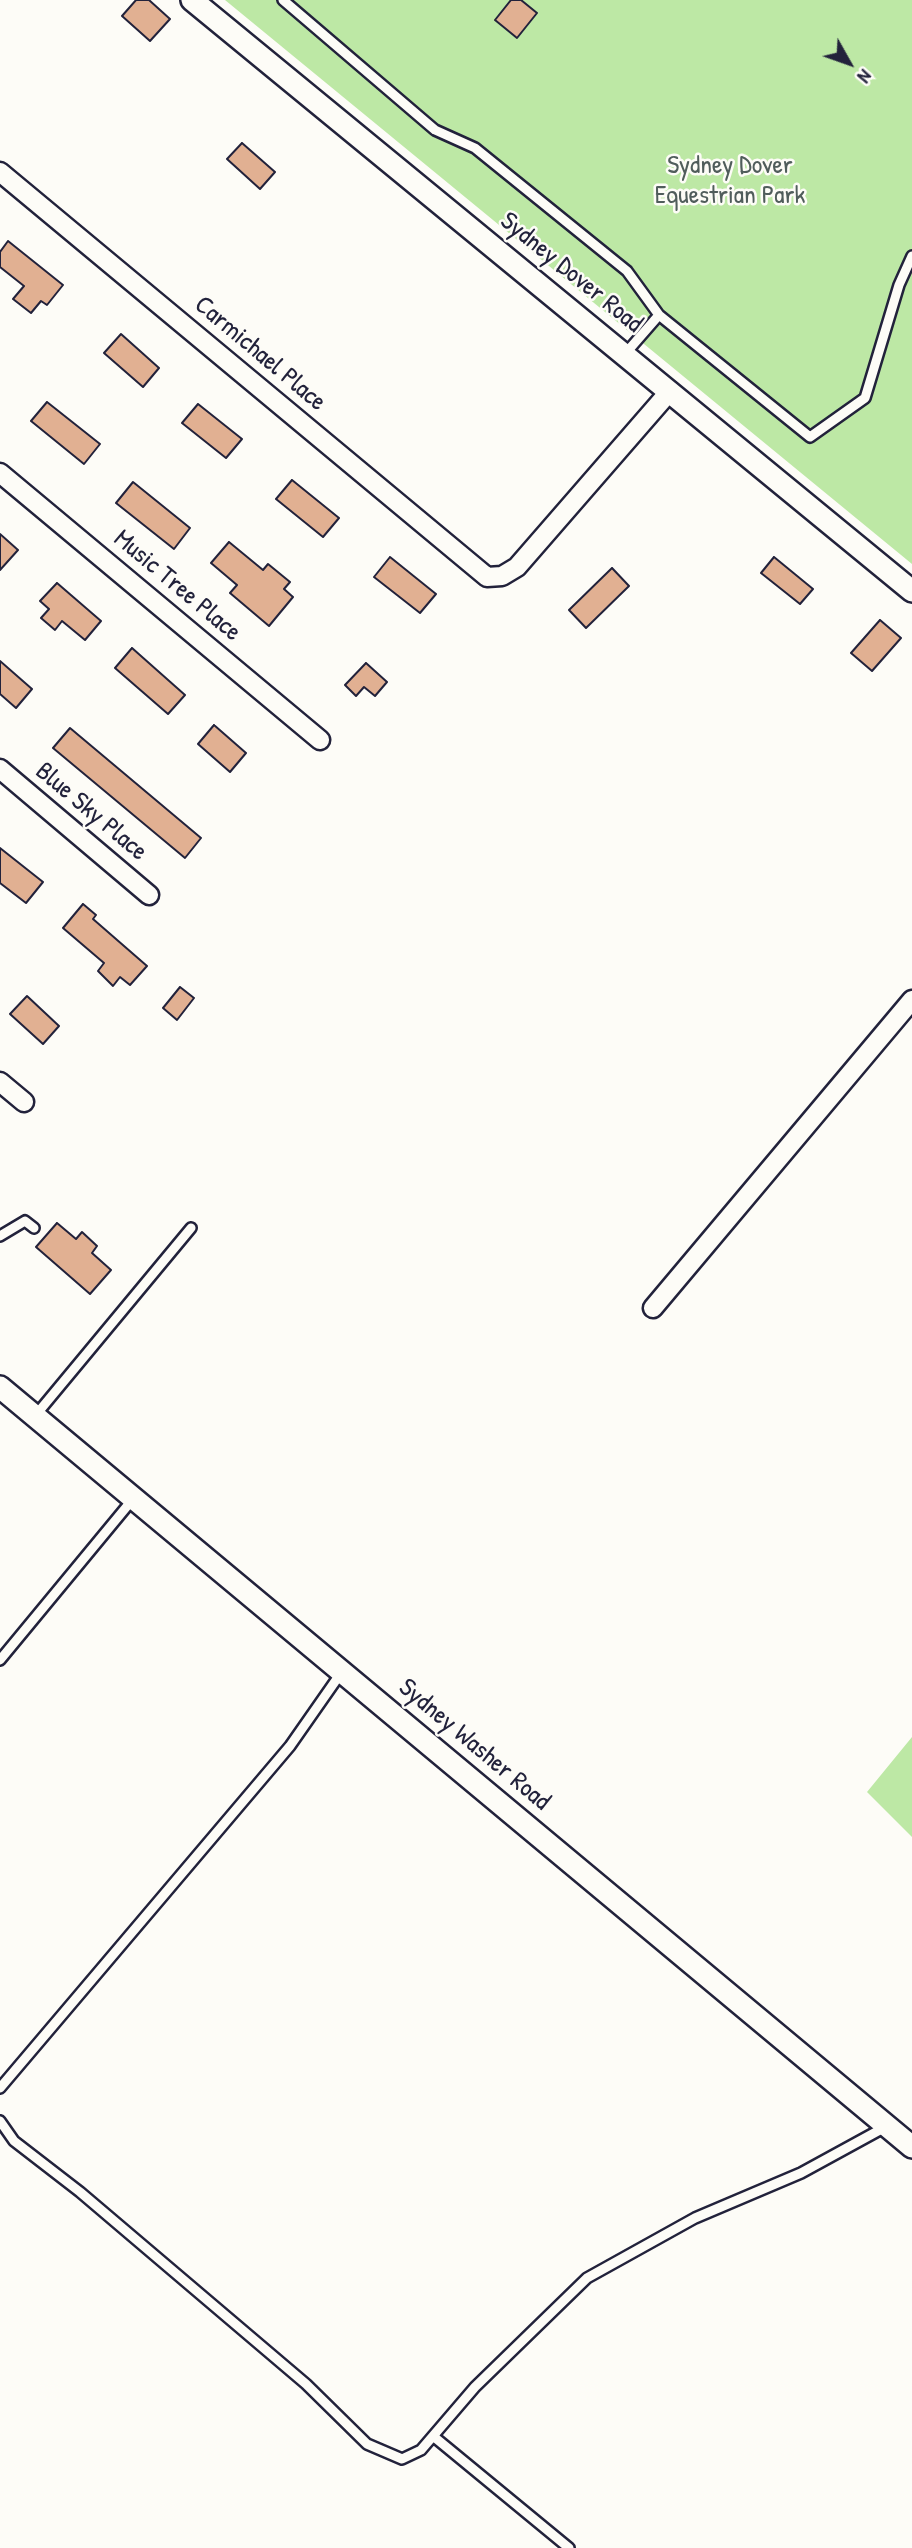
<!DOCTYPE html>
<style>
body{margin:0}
#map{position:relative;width:912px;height:2548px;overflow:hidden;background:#fdfcf7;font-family:"Patrick Hand",sans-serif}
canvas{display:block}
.north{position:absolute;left:814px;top:28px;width:70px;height:70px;-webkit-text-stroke:5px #fdfcf7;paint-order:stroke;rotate:130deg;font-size:19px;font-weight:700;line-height:28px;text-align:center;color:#22223b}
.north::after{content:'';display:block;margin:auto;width:24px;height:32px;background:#22223b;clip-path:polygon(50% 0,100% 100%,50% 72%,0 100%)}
</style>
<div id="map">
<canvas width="912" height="2548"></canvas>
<div class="north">N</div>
</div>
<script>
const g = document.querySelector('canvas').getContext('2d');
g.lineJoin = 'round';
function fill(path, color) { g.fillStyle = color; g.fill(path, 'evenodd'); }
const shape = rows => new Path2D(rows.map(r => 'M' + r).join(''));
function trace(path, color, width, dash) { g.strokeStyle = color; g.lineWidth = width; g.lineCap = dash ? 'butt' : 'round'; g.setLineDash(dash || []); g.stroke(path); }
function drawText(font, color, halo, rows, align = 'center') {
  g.font = font + ' "Patrick Hand",sans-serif'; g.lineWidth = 5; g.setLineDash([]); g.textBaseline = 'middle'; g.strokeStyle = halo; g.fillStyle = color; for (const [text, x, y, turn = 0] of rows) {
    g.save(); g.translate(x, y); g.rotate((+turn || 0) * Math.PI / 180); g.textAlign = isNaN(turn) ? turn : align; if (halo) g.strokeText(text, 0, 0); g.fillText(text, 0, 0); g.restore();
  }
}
fill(shape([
 [225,0,912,0,912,564],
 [912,1737,912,1837,867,1792]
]), '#bde8a5');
const building = shape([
 [136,0,149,0,170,19,150,41,122,16,136,0],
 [511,0,521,0,537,13,517,38,495,20,511,0],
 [242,143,275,172,260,189,227,159,242,143],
 [8,241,63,285,47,305,41,301,31,313,13,299,24,286,0,267,0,252,8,241],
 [121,334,159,368,143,387,104,353,121,334],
 [47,402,100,444,84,464,31,421,47,402],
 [198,404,242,439,226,458,182,423,198,404],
 [292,480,339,518,323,537,276,499,292,480],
 [133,482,190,528,174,549,116,503,133,482],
 [0,534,18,550,0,570,0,534],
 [229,542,263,570,268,564,290,582,284,589,293,597,269,626,230,593,237,585,211,563,229,542],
 [390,557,436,594,420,613,374,577,390,557],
 [774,557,813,589,800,604,761,573,774,557],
 [612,568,629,586,586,628,569,610,612,568],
 [57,583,101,621,85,640,62,621,55,630,41,618,49,609,40,601,57,583],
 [880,620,901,638,872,671,851,653,880,620],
 [132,648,185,695,168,714,115,668,132,648],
 [0,661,32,689,16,708,0,694,0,661],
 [366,663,387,682,375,696,364,687,356,696,345,685,366,663],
 [214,725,246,753,230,772,198,744,214,725],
 [70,728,201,838,185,858,53,748,70,728],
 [0,848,43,882,26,903,0,883,0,848],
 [83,904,96,915,93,919,147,966,130,985,120,977,113,986,98,971,104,963,63,928,83,904],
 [180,987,194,998,177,1020,163,1008,180,987],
 [27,996,59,1026,43,1044,10,1014,27,996],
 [57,1223,76,1239,82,1232,97,1246,92,1253,111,1270,90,1294,36,1247,57,1223]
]);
fill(building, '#e1b092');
trace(building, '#22223b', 2);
const service = shape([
 [283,0,435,130,475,148,627,271,659,315],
 [625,354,659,315,810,437,865,398,899,285,912,256],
 [0,1236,25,1221,34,1228],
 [35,1416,191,1228],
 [0,1660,133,1499],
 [0,2088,290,1746,341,1673],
 [0,2121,14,2141,80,2192,306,2384,367,2444,402,2459,421,2450,475,2387,587,2278,695,2218,801,2173,887,2126],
 [433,2436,569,2548]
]);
const minor = shape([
 [0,172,487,577,502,576,517,567,670,391],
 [0,473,320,740],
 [0,769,149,895],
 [0,1082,24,1102],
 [653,1308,912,1000]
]);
const tertiary = shape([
 [192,0,912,591],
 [0,1387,912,2147]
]);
trace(service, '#22223b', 14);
trace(minor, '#22223b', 23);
trace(tertiary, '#22223b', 26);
trace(service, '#fdfcf7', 9);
trace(minor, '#fdfcf7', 18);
trace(tertiary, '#fdfcf7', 21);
drawText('26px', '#505d5b', '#fdfcf7', [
 ["Sydney Dover",730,166],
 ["Equestrian Park",730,196]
]);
drawText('26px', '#22223b', '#fdfcf7', [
 ["Sydney Dover Road",571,273,39],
 ["Carmichael Place",260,354,40],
 ["Music Tree Place",177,586,40],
 ["Blue Sky Place",91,812,40],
 ["Sydney Washer Road",474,1745,40]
]);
</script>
